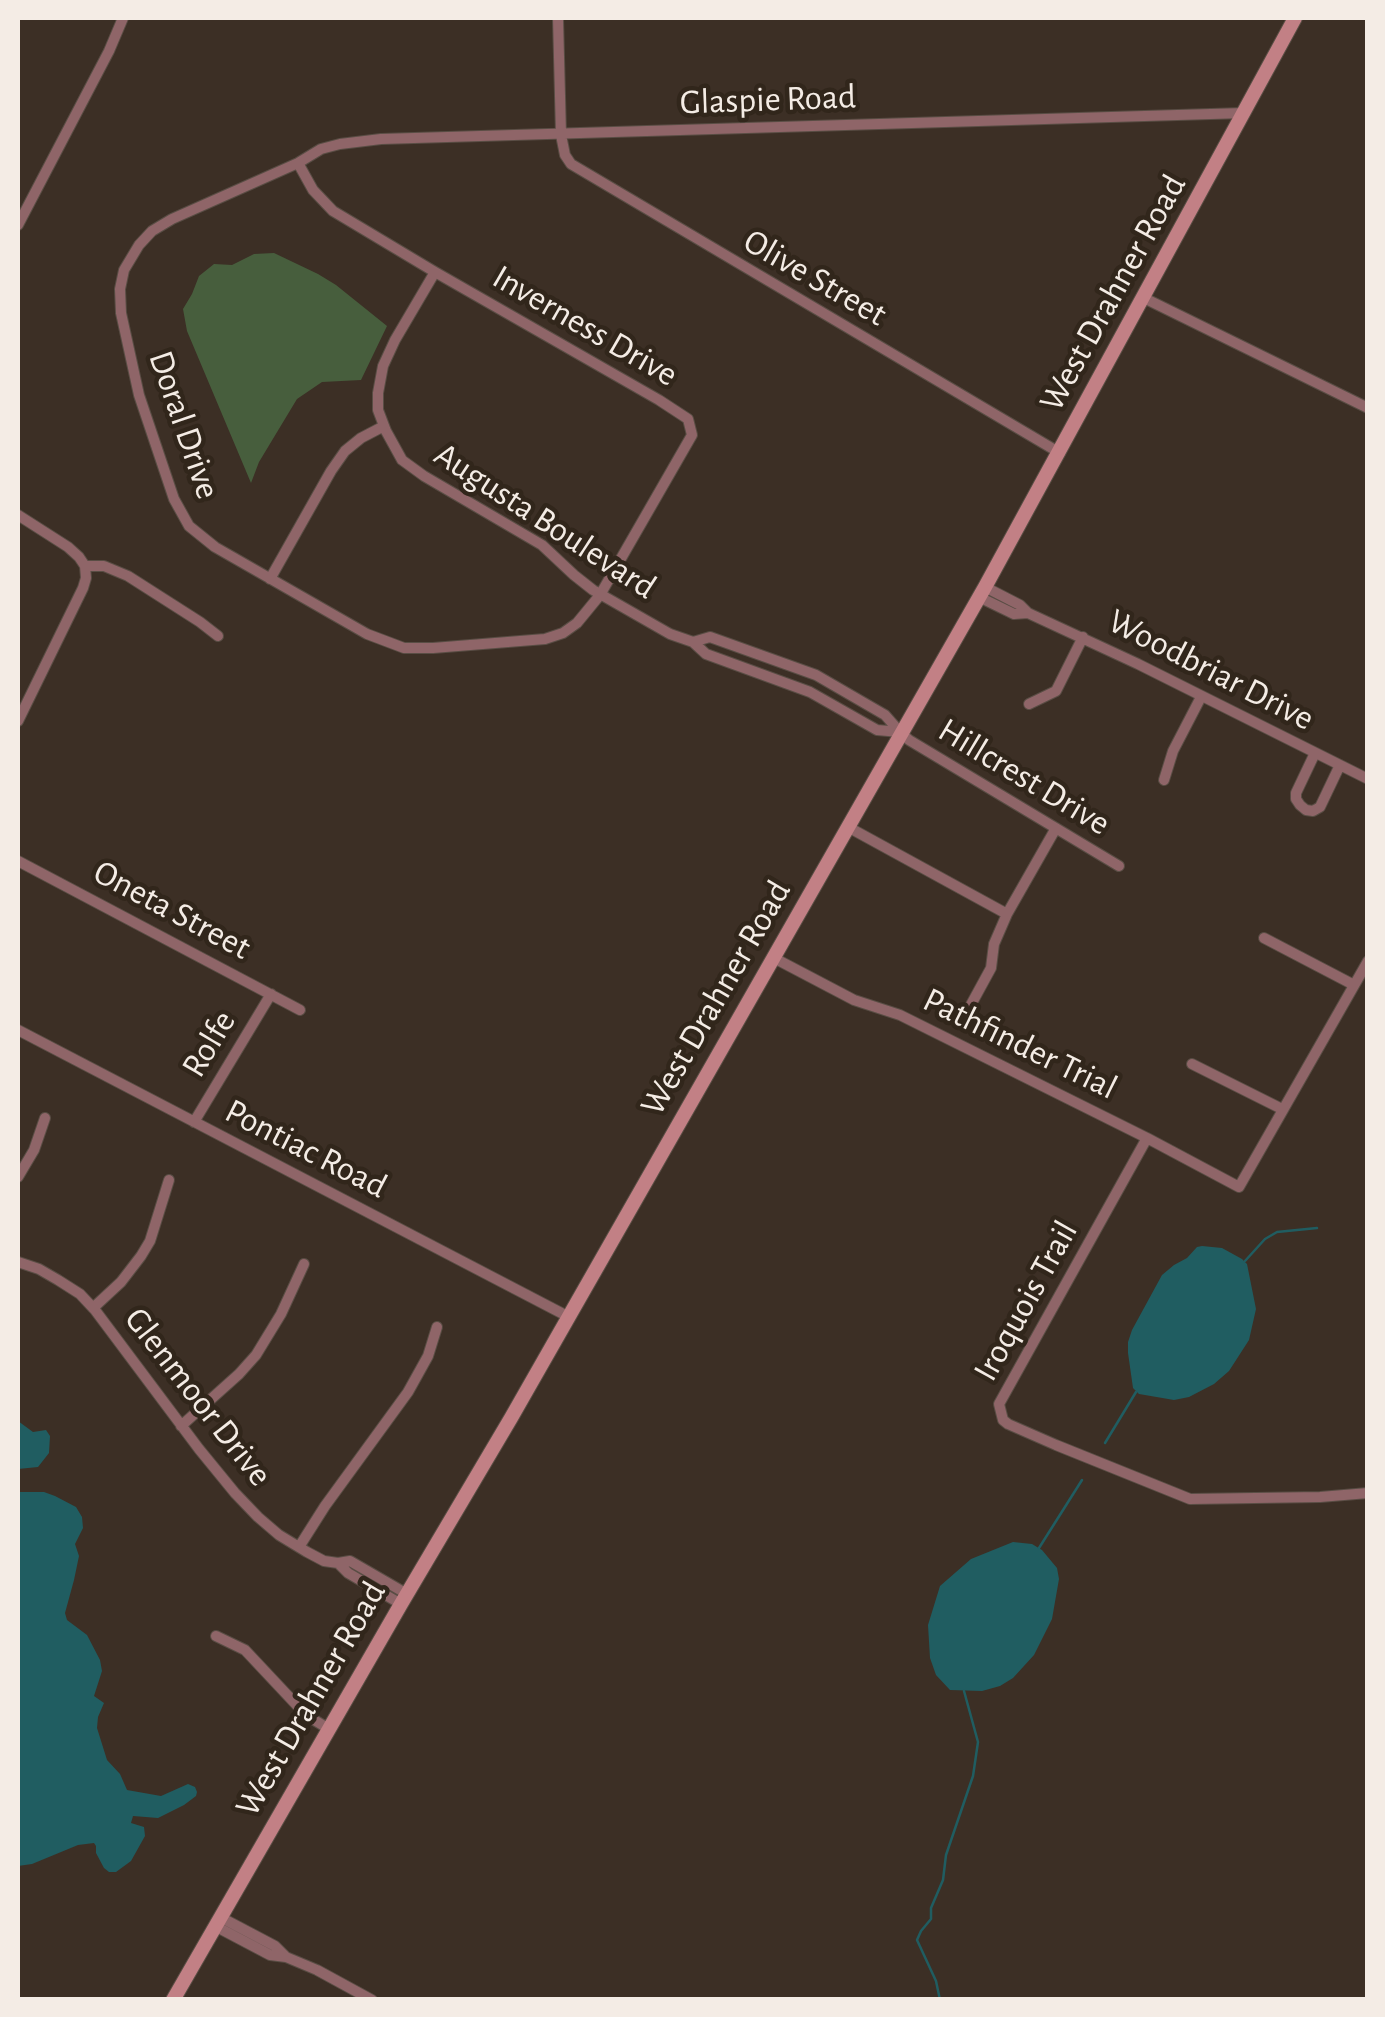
<!DOCTYPE html>
<style>
body{margin:0}
#map{position:relative;width:1385px;height:2017px;overflow:hidden;background:#3c2f25;font-family:"Alegreya Sans",sans-serif}
canvas{display:block}
.frame{position:absolute;inset:0;border:20px solid #f4ece5;pointer-events:none}
</style>
<div id="map">
<canvas width="1385" height="2017"></canvas>
<div class="frame"></div>
</div>
<script>
const g = document.querySelector('canvas').getContext('2d');
g.lineJoin = 'round';
function fill(path, color) { g.fillStyle = color; g.fill(path, 'evenodd'); }
const shape = rows => new Path2D(rows.map(r => 'M' + r).join(''));
function trace(path, color, width, dash) { g.strokeStyle = color; g.lineWidth = width; g.lineCap = dash ? 'butt' : 'round'; g.setLineDash(dash || []); g.stroke(path); }
function drawText(font, color, halo, rows, align = 'center') {
  g.font = font + ' "Alegreya Sans",sans-serif'; g.lineWidth = 9; g.setLineDash([]); g.textBaseline = 'middle'; g.strokeStyle = halo; g.fillStyle = color; for (const [text, x, y, turn = 0] of rows) {
    g.save(); g.translate(x, y); g.rotate((+turn || 0) * Math.PI / 180); g.textAlign = isNaN(turn) ? turn : align; if (halo) g.strokeText(text, 0, 0); g.fillText(text, 0, 0); g.restore();
  }
}
fill(shape([
 [274,253,318,274,336,285,387,326,361,380,322,382,297,399,259,462,251,483,187,331,183,309,192,294,199,276,214,264,232,265,254,254]
]), '#475e3d');
fill(shape([
 [1202,1246,1222,1248,1242,1259,1247,1264,1256,1309,1249,1340,1229,1371,1214,1384,1189,1397,1174,1400,1139,1394,1133,1388,1128,1353,1128,1342,1132,1330,1162,1275,1174,1265,1187,1258,1197,1247],
 [18,1421,33,1432,46,1430,50,1436,49,1453,38,1467,18,1469],
 [18,1492,44,1492,55,1496,76,1507,82,1517,83,1528,75,1544,79,1556,74,1580,65,1613,67,1620,87,1635,100,1660,102,1671,94,1696,104,1703,98,1717,97,1728,107,1760,120,1774,127,1790,161,1796,188,1784,195,1787,197,1792,196,1796,184,1805,158,1818,133,1816,131,1823,144,1827,145,1836,131,1861,116,1872,109,1872,104,1868,96,1853,96,1846,94,1843,78,1845,32,1864,18,1866],
 [1013,1542,1032,1544,1042,1550,1057,1568,1059,1579,1052,1619,1034,1655,1013,1678,1000,1686,982,1691,950,1690,936,1675,930,1658,928,1625,940,1586,971,1559]
]), '#205d61');
trace(shape([
 [1245,1261,1265,1239,1277,1232,1317,1228],
 [1105,1443,1136,1392],
 [1039,1548,1082,1480],
 [940,2000,936,1981,917,1940,921,1931,931,1919,931,1908,943,1880,946,1855,973,1776,978,1742,964,1691]
]), '#205d61', 2.5);
const street = shape([
 [558,18,561,135,565,155,571,164,1060,453],
 [298,163,313,190,333,211,435,272,659,400,688,419,692,435,600,595,577,623,563,633,545,639,433,648,404,648,367,634,215,547,189,526,174,499,139,395,121,313,120,289,124,270,139,245,152,231,172,219,298,163,321,149,340,144,381,139,1244,113],
 [18,225,109,51,123,18],
 [435,272,395,340,383,366,378,393,378,410,386,431,402,460,424,476,542,545,574,575,593,590,670,634,693,642],
 [1144,298,1368,408],
 [18,515,68,547,79,557,85,566,104,566,128,576,200,622,218,636],
 [270,579,331,471,345,451,361,438,384,426],
 [979,597,1014,614,1028,613,1020,605,985,587],
 [1028,613,1138,664,1368,779],
 [1029,704,1056,691,1083,637],
 [18,721,83,588,86,578,85,566],
 [900,732,885,715,816,675,710,637,693,642,706,654,810,692,877,730,900,732,909,740,1119,866],
 [1315,753,1296,793,1296,799,1300,805,1306,810,1313,811,1320,807,1340,765],
 [1164,780,1173,751,1201,697],
 [848,827,1007,914],
 [18,861,300,1010],
 [1264,938,1354,985],
 [774,958,854,1000,900,1015,1147,1138,1239,1187,1368,961],
 [967,1012,991,968,994,944,1007,914,1056,828],
 [18,1030,569,1317],
 [1192,1064,1282,1109],
 [194,1122,271,994],
 [1147,1138,999,1404,1003,1420,1008,1424,1056,1445,1190,1499,1320,1497,1368,1493],
 [18,1177,34,1150,45,1118],
 [18,1262,39,1269,58,1280,80,1294,95,1310,199,1449,235,1493,258,1517,279,1535,307,1552,324,1561,338,1563],
 [93,1308,121,1282,141,1256,150,1241,169,1180],
 [181,1426,239,1374,256,1355,281,1314,304,1264],
 [299,1547,325,1506,408,1392,428,1356,437,1327],
 [401,1604,348,1573,338,1563,350,1561,407,1594],
 [216,1636,245,1650,306,1715,329,1729],
 [215,1926,270,1955,286,1957,275,1946,220,1917],
 [286,1957,317,1970,372,2000]
]);
const secondary = shape([
 [173,2000,401,1604,511,1418,985,587,1295,18]
]);
trace(street, '#594d44', 12);
trace(secondary, '#594d44', 16);
trace(street, '#8f6568', 10);
trace(secondary, '#c28085', 14);
drawText('35px', '#f4ece5', '#31261b', [
 ["Glaspie Road",768,100,-2],
 ["Olive Street",815,278,30],
 ["West Drahner Road",1113,293,-61],
 ["Inverness Drive",585,326,30],
 ["Doral Drive",184,425,71],
 ["Augusta Boulevard",545,521,33],
 ["Woodbriar Drive",1211,670,27],
 ["Hillcrest Drive",1024,777,31],
 ["Oneta Street",172,910,28],
 ["West Drahner Road",716,998,-60],
 ["Rolfe",209,1044,-59],
 ["Pathfinder Trial",1020,1044,26],
 ["Pontiac Road",306,1149,27],
 ["Iroquois Trail",1026,1301,-61],
 ["Glenmoor Drive",198,1397,52],
 ["West Drahner Road",311,1699,-60]
]);
</script>
